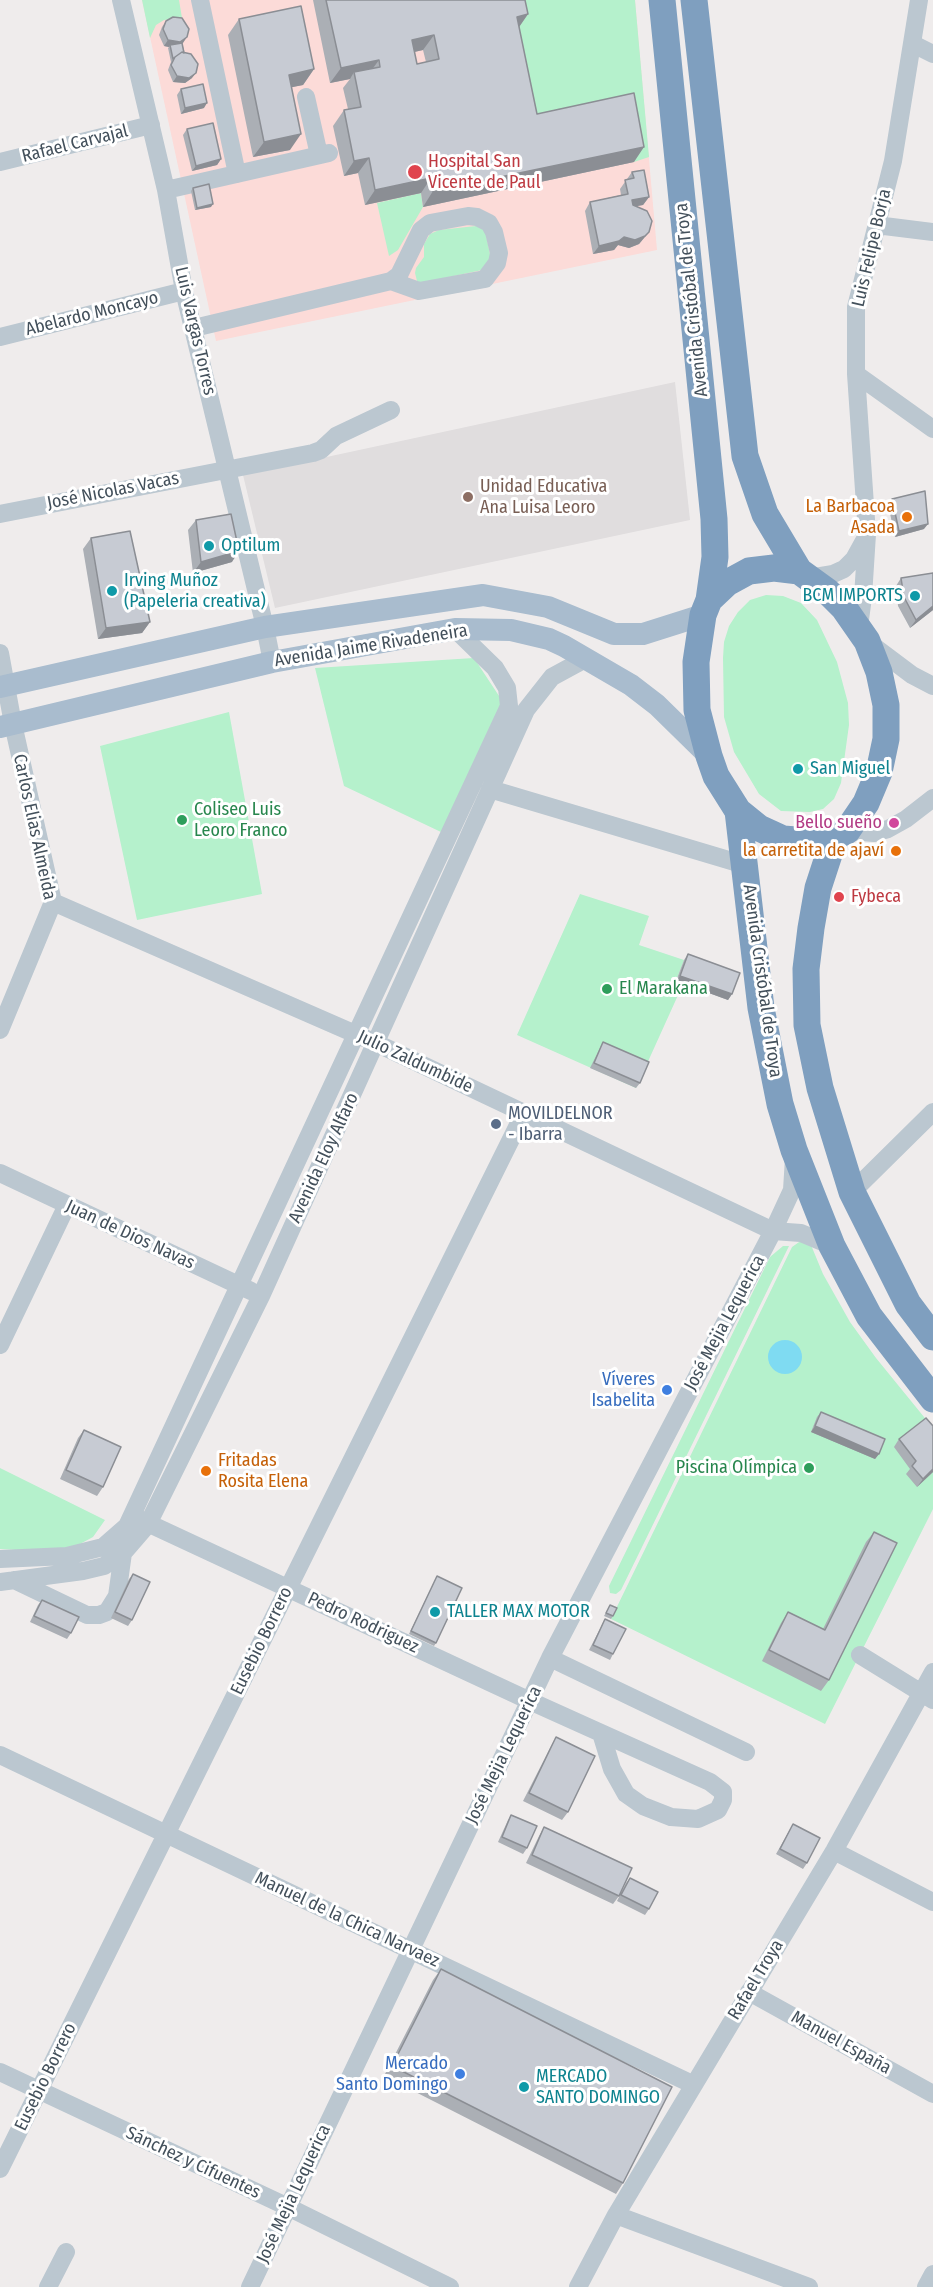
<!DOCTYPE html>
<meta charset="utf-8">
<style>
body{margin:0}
canvas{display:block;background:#efecec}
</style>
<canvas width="933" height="2287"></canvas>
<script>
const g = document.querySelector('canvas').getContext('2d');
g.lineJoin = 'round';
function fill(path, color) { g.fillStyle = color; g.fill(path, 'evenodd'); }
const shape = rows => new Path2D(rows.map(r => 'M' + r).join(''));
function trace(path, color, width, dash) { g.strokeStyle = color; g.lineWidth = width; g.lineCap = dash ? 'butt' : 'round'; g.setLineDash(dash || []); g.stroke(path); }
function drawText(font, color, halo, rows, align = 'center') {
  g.font = font + ' "Fira Sans Condensed",sans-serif'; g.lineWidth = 6; g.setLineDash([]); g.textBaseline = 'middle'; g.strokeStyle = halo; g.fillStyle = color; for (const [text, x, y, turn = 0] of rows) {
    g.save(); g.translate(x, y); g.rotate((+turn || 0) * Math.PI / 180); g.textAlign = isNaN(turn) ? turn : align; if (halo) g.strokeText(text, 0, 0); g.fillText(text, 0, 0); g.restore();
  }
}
fill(shape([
 [675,382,690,520,275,608,243,475]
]), '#e0ddde');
fill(shape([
 [142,0,635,0,657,250,216,341]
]), '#fcdbd8');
fill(shape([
 [142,0,179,0,183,24,172,19,164,20,156,25,150,38],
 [512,0,635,0,649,157,634,162,623,109,526,129],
 [421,193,423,207,398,250,389,256,377,203],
 [476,226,485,230,490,254,490,260,482,270,421,283,417,281,415,273,416,268,424,257,424,244,430,234,439,230],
 [766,595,783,596,801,603,817,620,837,662,848,703,849,725,841,783,834,799,823,809,810,812,781,811,759,794,734,752,724,717,723,658,724,642,729,626,738,612,750,600],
 [474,658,505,705,441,832,344,786,315,668],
 [229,712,262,894,137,920,100,746],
 [580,894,649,916,639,945,684,960,674,986,679,993,636,1088,517,1035],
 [802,1240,811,1245,823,1274,850,1322,876,1358,933,1428,933,1509,825,1724,611,1619,792,1247],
 [783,1246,789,1246,621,1590,616,1594,610,1593,609,1586,770,1257],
 [0,1468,105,1520,93,1537,78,1545,53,1552,0,1549]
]), '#b5f1cc');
fill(shape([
 '768 1357a17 17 0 1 1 34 0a17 17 0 1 1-34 0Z'
]), '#7fdbf2');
trace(shape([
 [121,0,166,190,184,291,265,627,272,662],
 [200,0,237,174],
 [913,44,933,54],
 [306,97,319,155],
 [0,162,151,125],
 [166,190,329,153],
 [876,225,933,232],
 [194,328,391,281,399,275,421,230,430,223,468,216,477,217,489,223,494,232,499,253,497,263,485,279,419,291,391,281],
 [0,337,184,291],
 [856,374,933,429],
 [0,514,313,453,321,450,336,436,391,410],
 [809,578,833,574,844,569,854,559,865,539],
 [859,627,863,597,867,534,856,374,856,307,893,161,919,0],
 [868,642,912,675,933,686],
 [0,653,13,724,53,902,0,1030],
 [490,789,745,865],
 [847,831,874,833,888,829,906,819,933,798],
 [53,902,376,1043,773,1231,792,1190,794,1158],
 [0,1173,251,1291],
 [852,1192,933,1112],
 [0,1345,67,1205],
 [139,1519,530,1701,601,1733,710,1782,723,1792,723,1800,718,1810,698,1819,671,1817,643,1806,626,1794,612,1769,601,1733],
 [0,1559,67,1556,103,1547,127,1526,509,706,507,688,495,668,455,629],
 [14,1580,87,1615,99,1615,107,1612,117,1596,123,1553],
 [0,1582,83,1571,104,1566,123,1553,148,1524,261,1296,526,710,552,677,587,658],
 [860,1655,933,1700],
 [550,1658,746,1752],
 [0,1755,694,2085],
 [834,1851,933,1902],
 [749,1992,933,2094],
 [0,2072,288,2207,450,2287],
 [0,2169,524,1113],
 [616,2215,809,2287],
 [48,2287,66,2252],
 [250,2287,550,1658,773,1231,801,1233,832,1246],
 [578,2287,616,2215,834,1851,933,1672],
 [926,2287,933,2274]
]), '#bbc7d0', 18);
trace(shape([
 [0,687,265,627,483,595,548,607,614,634,643,634,703,615],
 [0,727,272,662,455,629,511,630,549,639,564,646,631,685,657,705,709,756]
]), '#a9bcce', 22);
trace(shape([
 [662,0,714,519,715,557,709,600],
 [694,0,745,456,765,514,799,571],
 [774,568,799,571,828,592,844,608,867,641,879,672,886,705,886,739,879,772,866,803,847,831,835,836,810,841,783,839,759,828,738,811,716,776,709,756,697,710,696,662,703,615,709,600,727,583,749,571,774,568],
 [738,811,761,1008,780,1104,794,1150,832,1246,869,1316,933,1399],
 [835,836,818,888,811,928,806,969,807,1025,820,1088,852,1192,908,1304,933,1337]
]), '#7f9fbf', 27);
fill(shape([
 [313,0,525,0,528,14,519,27,537,114,634,162,423,207,421,193,365,205,358,173,344,176,333,126,344,110,348,109,343,88,350,79,330,83],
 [423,50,426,62,417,64,414,52],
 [239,19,314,69,303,85,292,87,290,150,253,157,228,35],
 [166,21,182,43,192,78,185,83,173,82,168,70,171,62,168,48,169,47,164,46,159,35,162,27],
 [181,89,204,108,181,114,177,95],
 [187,129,221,159,217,165,192,171,183,135],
 [632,172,649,197,643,205,637,206,649,232,639,244,629,248,618,245,614,250,593,254,585,211,590,202,621,195,620,189],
 [193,188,211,207,195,210,191,191],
 [892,499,924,529,895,537,888,504],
 [196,520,232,562,193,573,188,530],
 [91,538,150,622,142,633,98,639,83,549],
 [901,578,933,610,910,628,898,606,896,586],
 [688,954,732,994,728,1000,676,981,684,960],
 [603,1042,640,1083,636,1088,590,1068],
 [821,1412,879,1454,875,1459,811,1432,817,1417],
 [933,1426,933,1472,917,1487,906,1474,910,1469,894,1447,899,1439],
 [84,1430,103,1487,97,1496,60,1479,78,1438],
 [874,1532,829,1680,821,1691,762,1661,781,1623,788,1612,823,1629,866,1542],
 [133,1574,132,1620,128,1626,111,1618,129,1579],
 [437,1576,436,1643,434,1646,409,1634],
 [42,1600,71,1633,67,1639,30,1622,38,1605],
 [610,1605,613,1616,611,1619,604,1616],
 [605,1619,613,1654,610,1660,589,1650,602,1625],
 [556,1737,568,1812,562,1820,523,1801,551,1746],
 [511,1815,527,1848,523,1854,498,1842,508,1820],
 [793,1824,807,1863,803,1869,776,1854],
 [544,1827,619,1896,613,1904,526,1863,539,1836],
 [630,1878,649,1909,645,1915,617,1901,626,1883],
 [441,1969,623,2183,616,2194,384,2076,433,1980]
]), '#abafb5');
fill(shape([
 [528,14,517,30,517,17],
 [434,35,423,50,401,55,412,40],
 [187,37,183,43,176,48,170,45,169,47,164,46,168,40],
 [379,60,368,75,354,72,350,79,330,83,341,68],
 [314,69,303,85,278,90,289,75],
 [196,73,192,78,185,83,173,82,177,76],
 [207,103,204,108,181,114,185,108],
 [301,134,290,150,253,157,264,142],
 [644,147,634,162,423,207,433,191],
 [369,158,358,173,344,176,354,161],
 [221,159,217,165,192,171,196,166],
 [431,178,421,193,365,205,375,190],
 [649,197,643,205,626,208,632,200],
 [213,204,211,207,195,210,197,208],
 [649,232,639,244,629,248,618,245,614,250,593,254,599,246,624,237],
 [928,524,924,529,895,537,899,531],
 [239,551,232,562,193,573,201,562],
 [933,606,933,610,910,628,916,620],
 [150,622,142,633,98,639,106,628],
 [680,976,732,994,728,1000,676,981],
 [815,1426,879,1454,875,1459,811,1432],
 [933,1469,933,1472,917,1487,923,1479]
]), '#8b8e94');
const building = shape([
 [326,0,525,0,528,14,517,17,537,114,634,93,644,147,433,191,431,178,375,190,369,158,354,161,344,110,361,107,354,72,380,67,379,60,341,68,326,0],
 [434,35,439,59,417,64,412,40,434,35],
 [301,6,314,69,289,75,301,134,264,142,239,19,301,6],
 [173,17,182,18,189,29,187,37,180,42,168,40,163,29,166,21,173,17],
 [182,43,184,53,182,52,175,57,173,59,170,45,182,43],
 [182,52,191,54,198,64,196,73,189,78,177,76,171,65,175,57,182,52],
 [203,84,207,103,185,108,181,89,203,84],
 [213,123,221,159,196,166,187,129,213,123],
 [644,170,649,197,632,200,633,205,647,211,652,221,649,232,645,236,635,240,624,237,619,241,599,246,590,202,628,194,625,180,634,178,632,172,644,170],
 [209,184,213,204,197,208,193,188,209,184],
 [925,491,928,524,899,531,892,499,925,491],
 [231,514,239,551,201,562,196,520,231,514],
 [130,531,150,622,106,628,91,538,130,531],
 [933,573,933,606,916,620,904,597,901,578,933,573],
 [688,954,740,973,732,994,680,976,688,954],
 [603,1042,649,1062,640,1083,594,1063,603,1042],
 [821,1412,885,1439,879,1454,815,1426,821,1412],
 [926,1418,933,1426,933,1469,923,1479,912,1466,916,1461,899,1439,926,1418],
 [84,1430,121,1447,103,1487,66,1470,84,1430],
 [874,1532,897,1543,829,1680,769,1650,788,1612,825,1630,874,1532],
 [133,1574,150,1582,132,1620,115,1612,133,1574],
 [437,1576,462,1588,436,1643,411,1631,437,1576],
 [42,1600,79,1617,71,1633,34,1616,42,1600],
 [610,1605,617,1608,613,1616,606,1613,610,1605],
 [605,1619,626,1629,613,1654,593,1645,605,1619],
 [556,1737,595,1756,568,1812,529,1793,556,1737],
 [511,1815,537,1826,527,1848,502,1837,511,1815],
 [793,1824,820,1838,807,1863,780,1849,793,1824],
 [544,1827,632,1868,619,1896,532,1855,544,1827],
 [630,1878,658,1892,649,1909,621,1895,630,1878],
 [441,1969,672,2087,623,2183,392,2066,441,1969]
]);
fill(building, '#c7cbd3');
trace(building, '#8b8e94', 1.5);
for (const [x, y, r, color] of [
 [415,172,8,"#e0444e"],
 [468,497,6,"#8d6e63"],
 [907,517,6,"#e8710a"],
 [209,546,6,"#0f9aa8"],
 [112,591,6,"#0f9aa8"],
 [915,596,6,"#0f9aa8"],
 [798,769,6,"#0f9aa8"],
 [182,820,6,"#2e9e5b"],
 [894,823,6,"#d1479c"],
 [896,851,6,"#e8710a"],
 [839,897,6,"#e0444e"],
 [607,989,6,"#2e9e5b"],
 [496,1124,6,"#5c6f8a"],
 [667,1390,6,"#3f7fe0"],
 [809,1468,6,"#2e9e5b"],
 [206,1471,6,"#e8710a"],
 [435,1612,6,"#0f9aa8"],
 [460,2074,6,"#3f7fe0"],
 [524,2087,6,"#0f9aa8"]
]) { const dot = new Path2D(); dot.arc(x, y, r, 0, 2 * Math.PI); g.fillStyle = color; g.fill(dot); trace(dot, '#fff', 2); }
drawText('18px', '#43505b', '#fff', [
 ["Rafael Carvajal",75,144,-14],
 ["Luis Felipe Borja",872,248,-77],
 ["Avenida Cristóbal de Troya",692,300,-96],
 ["Abelardo Moncayo",92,314,-14],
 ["Luis Vargas Torres",195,331,77],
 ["José Nicolas Vacas",113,491,-11],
 ["Avenida Jaime Rivadeneira",371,646,-9],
 ["Carlos Elias Almeida",34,827,78],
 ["Avenida Cristóbal de Troya",762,981,82],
 ["Julio Zaldumbide",415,1062,25],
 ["Avenida Eloy Alfaro",324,1158,-65],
 ["Juan de Dios Navas",130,1235,25],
 ["José Mejia Lequerica",725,1323,-62],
 ["Pedro Rodriguez",363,1623,25],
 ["Eusebio Borrero",262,1641,-64],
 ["José Mejia Lequerica",504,1755,-64],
 ["Manuel de la Chica Narvaez",347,1920,25],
 ["Rafael Troya",756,1980,-59],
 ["Manuel España",841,2043,29],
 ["Eusebio Borrero",46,2077,-64],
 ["Sánchez y Cifuentes",193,2163,25],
 ["José Mejia Lequerica",294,2194,-65]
]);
drawText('18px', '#be3a42', '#fff', [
 ["Hospital San",428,162],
 ["Vicente de Paul",428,183],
 ["Fybeca",851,897]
], 'left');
drawText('18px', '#785e54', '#fff', [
 ["Unidad Educativa",480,487],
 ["Ana Luisa Leoro",480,508]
], 'left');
drawText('18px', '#c56008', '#fff', [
 ["La Barbacoa",895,507],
 ["Asada",895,528],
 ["la carretita de ajaví",884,851],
 ["Fritadas",218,1461,"left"],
 ["Rosita Elena",218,1482,"left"]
], 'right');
drawText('18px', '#0d838f', '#fff', [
 ["Optilum",221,546],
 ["Irving Muñoz",124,581],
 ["(Papeleria creativa)",124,602],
 ["BCM IMPORTS",903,596,"right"],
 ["San Miguel",810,769],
 ["TALLER MAX MOTOR",447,1612],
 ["MERCADO",536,2077],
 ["SANTO DOMINGO",536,2098]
], 'left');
drawText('18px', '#27864d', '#fff', [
 ["Coliseo Luis",194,810],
 ["Leoro Franco",194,831],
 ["El Marakana",619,989],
 ["Piscina Olímpica",797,1468,"right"]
], 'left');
drawText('18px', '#b23c85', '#fff', [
 ["Bello sueño",882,823]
], 'right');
drawText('18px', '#4e5e75', '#fff', [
 ["MOVILDELNOR",508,1114],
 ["- Ibarra",508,1135]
], 'left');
drawText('18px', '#366cbe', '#fff', [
 ["Víveres",655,1380],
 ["Isabelita",655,1401],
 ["Mercado",448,2064],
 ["Santo Domingo",448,2085]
], 'right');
</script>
